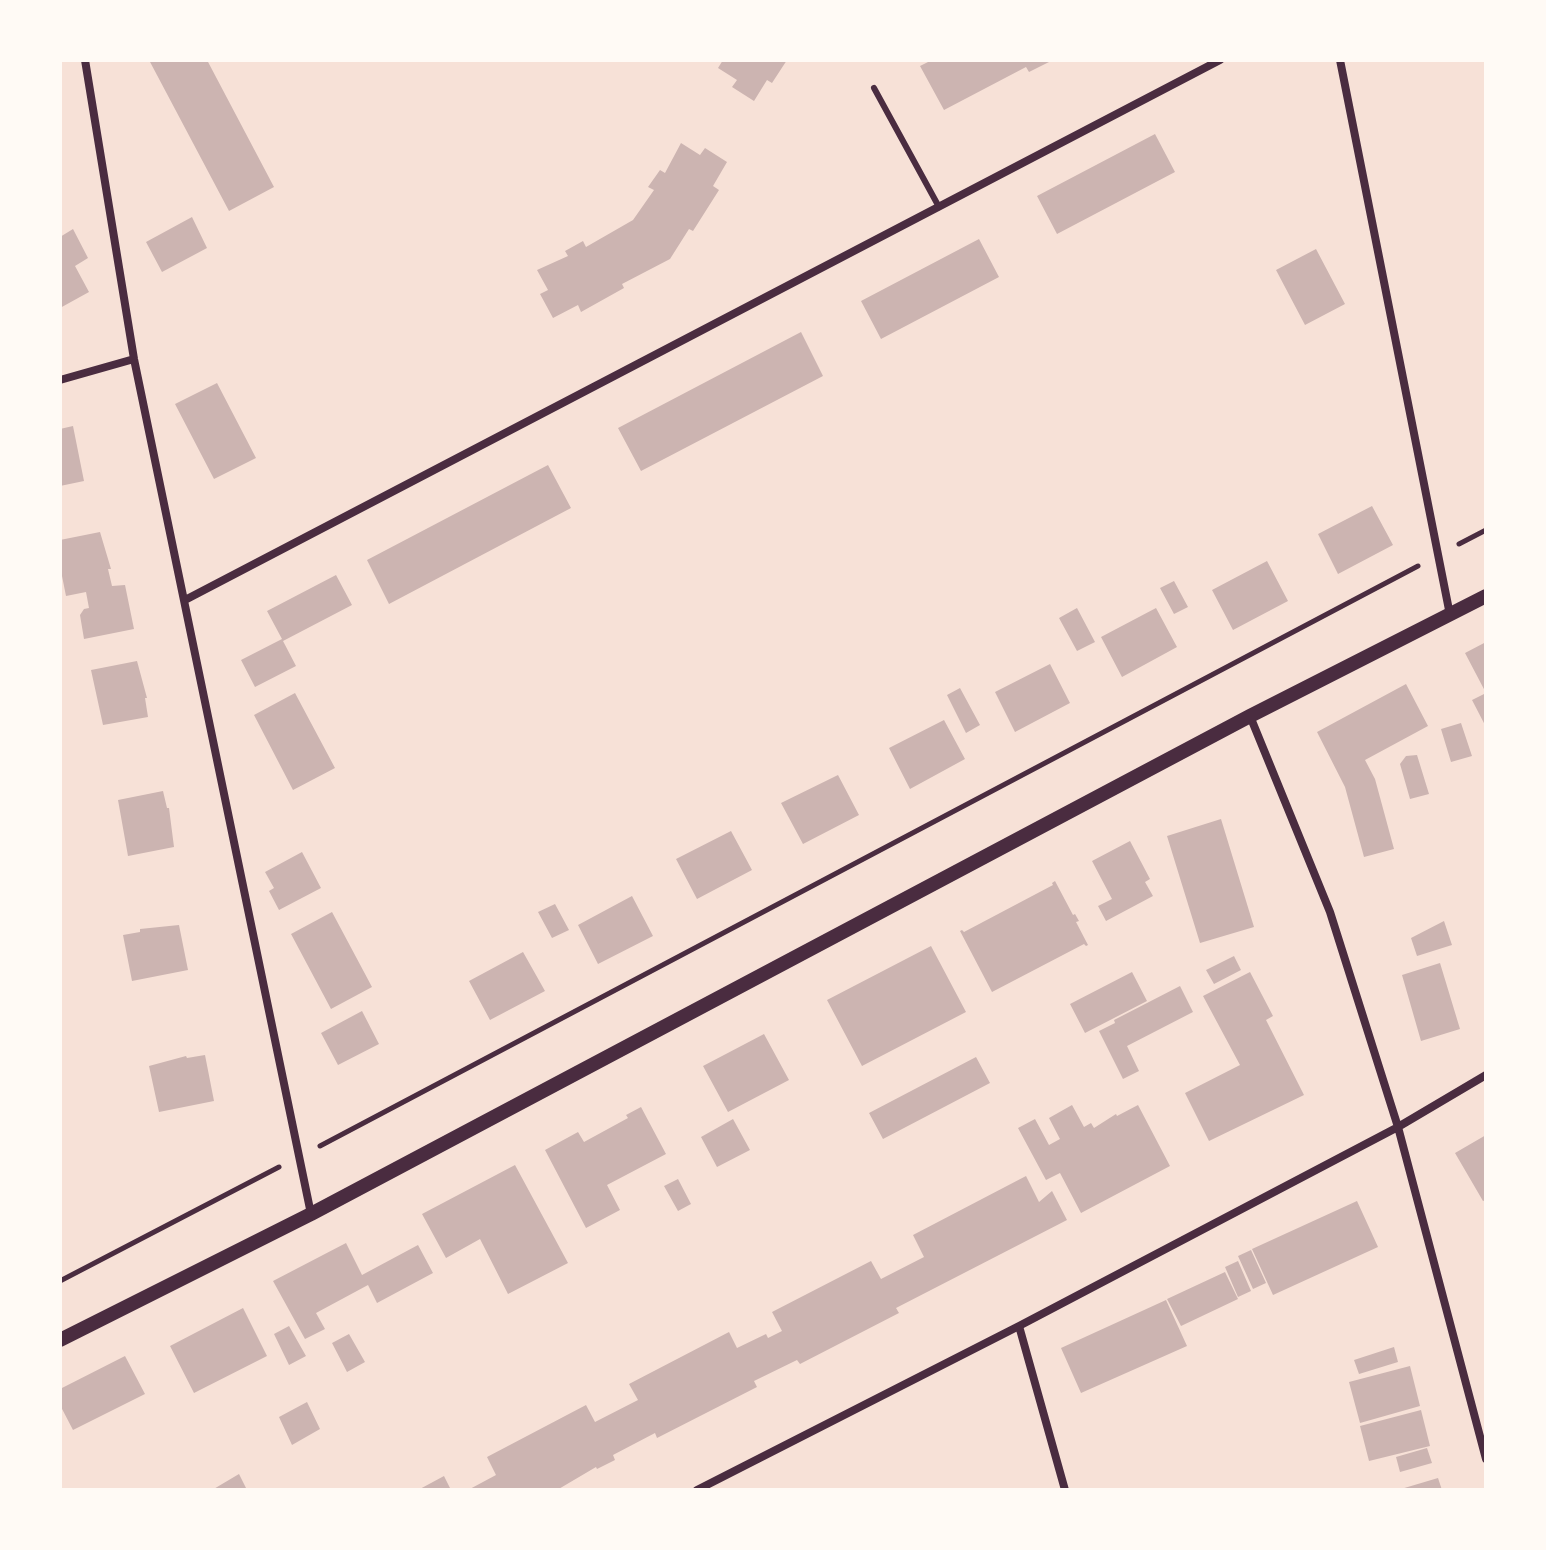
<!DOCTYPE html>
<style>
body{margin:0}
#map{position:relative;width:1546px;height:1550px;overflow:hidden;background:#f7e1d7;font-family:"Space Grotesk",sans-serif}
canvas{display:block}
.frame{position:absolute;inset:0;border:62px solid #fffaf5;pointer-events:none}
</style>
<div id="map">
<canvas width="1546" height="1550"></canvas>
<div class="frame"></div>
</div>
<script>
const g = document.querySelector('canvas').getContext('2d');
g.lineJoin = 'round';
function fill(path, color) { g.fillStyle = color; g.fill(path, 'evenodd'); }
const shape = rows => new Path2D(rows.map(r => 'M' + r).join(''));
function trace(path, color, width, dash) { g.strokeStyle = color; g.lineWidth = width; g.lineCap = dash ? 'butt' : 'round'; g.setLineDash(dash || []); g.stroke(path); }
fill(shape([
 [149,60,207,60,274,187,229,211],
 [723,60,787,60,772,83,767,80,754,101,732,87,737,80,718,68],
 [932,60,1053,60,1029,72,1026,67,944,110,920,66],
 [1155,134,1175,172,1057,234,1037,196],
 [681,143,700,155,705,148,727,162,713,186,719,190,693,231,689,229,670,259,622,284,624,288,581,312,578,305,553,318,540,294,548,290,537,270,568,256,565,251,583,241,586,247,633,220,654,190,648,187,660,170,665,173],
 [192,217,207,248,162,272,146,242],
 [73,229,88,258,75,266,89,292,60,308,60,237],
 [979,239,999,277,881,339,861,301],
 [1316,249,1345,304,1305,325,1276,270],
 [801,332,823,376,641,471,618,428],
 [217,383,256,458,214,479,175,404],
 [73,426,84,481,60,486,60,429],
 [548,465,571,508,389,604,367,560],
 [1372,506,1393,545,1338,574,1318,534],
 [100,532,111,569,108,569,112,586,125,585,134,629,84,639,80,615,84,609,89,608,86,592,66,596,60,566,60,540],
 [1267,561,1288,601,1233,630,1212,590],
 [336,575,352,605,283,641,296,666,255,687,241,660,282,639,267,611],
 [1174,581,1188,607,1174,614,1160,588],
 [1077,608,1095,642,1077,651,1059,618],
 [1156,608,1177,647,1122,677,1101,637],
 [1486,642,1486,727,1472,700,1486,693,1465,653],
 [137,661,147,698,145,698,148,717,103,725,91,670],
 [1050,664,1070,703,1015,732,995,692],
 [1406,684,1428,726,1365,760,1375,779,1394,849,1364,857,1345,787,1317,732],
 [960,688,980,725,966,733,947,695],
 [295,693,335,768,293,790,254,715],
 [944,720,965,759,910,789,889,748],
 [1461,723,1472,756,1451,762,1441,729],
 [1417,755,1429,794,1410,799,1400,764,1406,756],
 [838,775,859,815,803,844,781,803],
 [163,791,167,808,169,808,174,847,128,856,118,800],
 [1221,819,1254,927,1200,943,1167,836],
 [731,831,752,870,697,899,676,859],
 [1130,841,1150,879,1145,882,1153,896,1106,921,1098,906,1112,899,1092,861],
 [302,852,321,888,279,910,269,891,274,888,265,872],
 [1055,881,1073,915,1075,914,1079,921,1076,922,1088,945,1086,946,1084,944,992,992,960,931,962,930,964,932,1053,885,1052,883],
 [632,896,653,936,598,964,578,925],
 [555,904,569,930,552,938,538,912],
 [332,912,372,987,331,1009,291,934],
 [1444,921,1452,945,1417,956,1411,938],
 [179,925,188,970,132,981,123,935,140,932,140,929],
 [931,946,966,1012,862,1066,827,1000],
 [523,952,545,991,490,1020,469,981],
 [1234,956,1241,970,1214,984,1206,970],
 [1440,963,1460,1029,1421,1041,1402,975],
 [1132,972,1147,1001,1085,1033,1070,1004],
 [1250,972,1273,1016,1266,1020,1304,1095,1209,1141,1185,1093,1240,1065,1203,996],
 [1180,986,1193,1012,1127,1046,1139,1071,1123,1079,1099,1031,1115,1023,1114,1020],
 [362,1011,379,1044,338,1065,321,1033],
 [764,1034,789,1080,728,1112,703,1066],
 [205,1055,214,1101,159,1112,149,1066,186,1056,187,1058],
 [976,1057,990,1083,883,1139,869,1113],
 [1072,1105,1084,1127,1091,1123,1094,1128,1116,1114,1117,1116,1138,1105,1170,1166,1081,1213,1060,1173,1046,1180,1018,1128,1035,1119,1049,1145,1060,1139,1049,1118],
 [641,1107,666,1154,607,1185,620,1210,586,1228,545,1150,578,1132,584,1142,628,1118,626,1115],
 [733,1119,750,1150,717,1167,701,1137],
 [1486,1135,1486,1200,1483,1201,1455,1153],
 [515,1165,568,1263,508,1294,480,1239,446,1258,422,1214],
 [1026,1176,1039,1202,1052,1191,1067,1220,896,1308,899,1313,800,1364,797,1360,754,1381,757,1387,657,1438,655,1433,613,1455,615,1460,597,1469,596,1467,557,1490,468,1490,496,1475,487,1457,586,1405,595,1422,638,1400,629,1384,729,1332,737,1348,766,1334,768,1338,782,1331,772,1312,871,1261,881,1279,924,1257,913,1235],
 [678,1179,691,1204,678,1211,664,1186],
 [1357,1201,1378,1247,1273,1295,1252,1249],
 [346,1243,362,1275,418,1245,433,1273,377,1303,368,1285,316,1313,325,1329,305,1339,273,1281],
 [1251,1250,1266,1283,1253,1289,1238,1256],
 [1238,1261,1251,1291,1238,1297,1225,1267],
 [1225,1272,1238,1299,1181,1326,1167,1299],
 [1166,1300,1187,1346,1081,1393,1061,1348],
 [243,1308,267,1356,194,1393,170,1346],
 [289,1326,306,1356,289,1365,274,1334],
 [349,1334,365,1362,347,1372,332,1343],
 [1394,1347,1398,1362,1359,1374,1354,1360],
 [125,1356,145,1394,73,1430,60,1405,60,1389],
 [1410,1366,1420,1406,1360,1423,1349,1382],
 [307,1402,320,1429,292,1445,279,1417],
 [1421,1410,1430,1446,1369,1461,1360,1426],
 [1427,1448,1432,1463,1400,1472,1396,1457],
 [239,1474,247,1490,212,1490],
 [444,1476,451,1490,418,1490],
 [1438,1478,1442,1490,1401,1490,1401,1489]
]), '#ccb4b1');
trace(shape([
 [1459,544,1486,530],
 [320,1146,1418,566],
 [60,1281,279,1167]
]), '#4a2c40', 5);
trace(shape([
 [874,88,939,207]
]), '#4a2c40', 6);
trace(shape([
 [85,60,134,359,311,1214],
 [1340,60,1450,615],
 [60,380,134,359],
 [185,600,1220,60],
 [1250,716,1330,912,1398,1127,1486,1459],
 [1019,1326,1065,1490],
 [697,1490,1019,1326,1398,1127,1486,1075]
]), '#4a2c40', 8);
trace(shape([
 [60,1340,311,1214,1250,716,1486,596]
]), '#4a2c40', 14);
</script>
